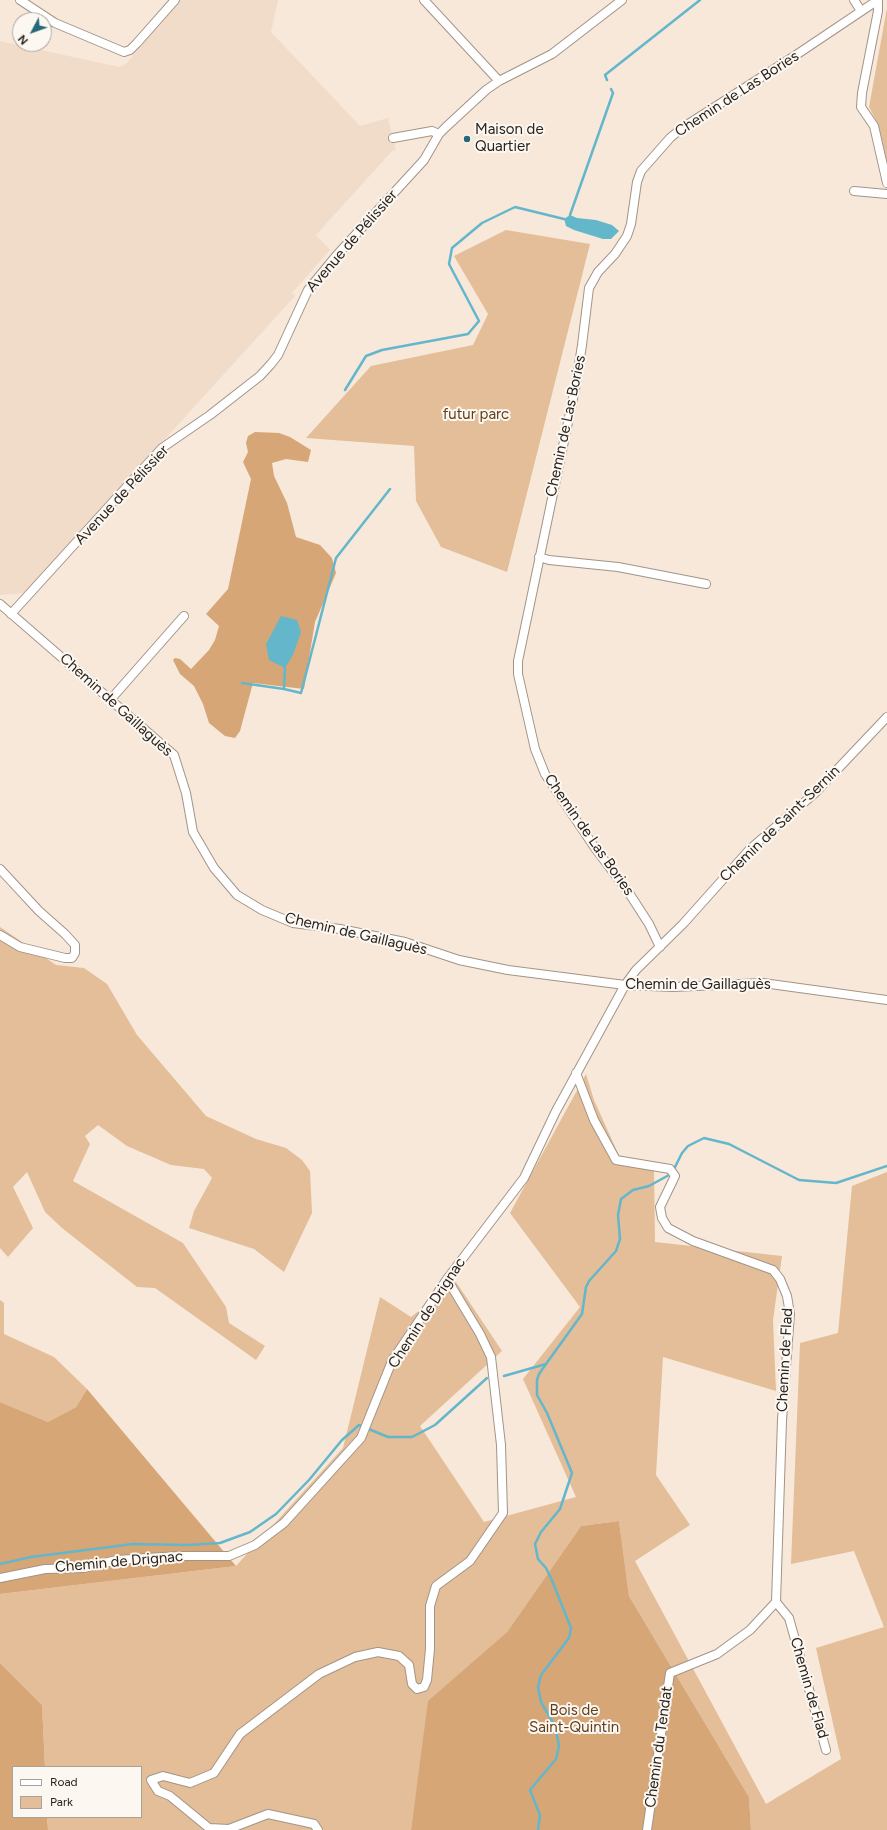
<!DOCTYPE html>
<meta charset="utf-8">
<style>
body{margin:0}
#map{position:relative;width:887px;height:1830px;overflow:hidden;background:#f7e8da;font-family:Figtree,sans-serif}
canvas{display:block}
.legend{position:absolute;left:12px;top:1766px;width:130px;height:52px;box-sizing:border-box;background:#fdf7f1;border:1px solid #a8a29d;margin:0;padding:5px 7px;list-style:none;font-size:12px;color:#28231e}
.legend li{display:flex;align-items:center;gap:8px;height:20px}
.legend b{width:20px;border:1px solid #a8a29d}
.north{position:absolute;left:12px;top:12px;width:40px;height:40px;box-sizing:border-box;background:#fdf7f1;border:1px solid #a8a29d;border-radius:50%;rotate:229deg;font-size:11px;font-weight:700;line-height:16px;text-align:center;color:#28231e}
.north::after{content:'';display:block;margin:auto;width:14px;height:18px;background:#246979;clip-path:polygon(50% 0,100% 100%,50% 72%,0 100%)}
</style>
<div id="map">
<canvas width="887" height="1830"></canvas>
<ul class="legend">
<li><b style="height:5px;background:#fff"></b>Road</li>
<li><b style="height:11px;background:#e3be99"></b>Park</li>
</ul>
<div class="north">N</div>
</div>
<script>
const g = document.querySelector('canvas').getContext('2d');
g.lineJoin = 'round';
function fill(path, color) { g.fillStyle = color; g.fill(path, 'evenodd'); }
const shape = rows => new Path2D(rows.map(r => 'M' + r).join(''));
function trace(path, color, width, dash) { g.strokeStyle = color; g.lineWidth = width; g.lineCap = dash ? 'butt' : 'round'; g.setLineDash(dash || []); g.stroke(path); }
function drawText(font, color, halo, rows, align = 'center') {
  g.font = font + ' Figtree,sans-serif'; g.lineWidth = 4; g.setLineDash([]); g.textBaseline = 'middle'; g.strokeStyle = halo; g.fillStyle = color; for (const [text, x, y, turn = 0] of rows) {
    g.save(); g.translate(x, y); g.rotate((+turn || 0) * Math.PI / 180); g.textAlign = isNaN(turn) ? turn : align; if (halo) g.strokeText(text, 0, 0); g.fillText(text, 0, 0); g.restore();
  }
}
fill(shape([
 [179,0,278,0,271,32,360,126,388,118,396,151,393,150,316,235,330,250,292,293,295,296,25,593,0,595,0,41,119,67,126,64]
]), '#f1dcc9');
fill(shape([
 [887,8,887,161,878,124,869,107],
 [506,230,590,244,507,572,441,547,416,501,414,446,306,438,371,366,473,345,488,314,454,256],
 [0,927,56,965,84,968,107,984,137,1035,206,1116,256,1139,286,1148,302,1160,310,1171,312,1213,284,1272,254,1249,189,1228,194,1211,212,1178,204,1169,171,1165,127,1146,98,1125,85,1136,90,1144,73,1181,183,1243,226,1307,229,1323,265,1346,256,1360,155,1288,137,1287,62,1228,45,1212,27,1172,13,1187,33,1228,8,1257,0,1248],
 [586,1074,594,1100,621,1160,654,1169,655,1242,782,1256,773,1320,776,1391,663,1357,656,1475,690,1525,635,1561,766,1804,841,1759,816,1648,884,1627,854,1551,791,1564,800,1343,838,1333,852,1186,887,1172,887,1830,751,1830,749,1797,629,1596,619,1521,581,1526,507,1632,429,1701,411,1830,48,1830,47,1817,141,1817,141,1767,45,1767,42,1705,0,1663,0,1594,236,1566,343,1448,380,1297,411,1317,456,1282,502,1351,420,1426,484,1522,576,1497,523,1379,580,1307,510,1213],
 [0,1300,4,1303,4,1334,54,1357,87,1389,76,1407,48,1422,0,1402]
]), '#e3be99');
fill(shape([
 [255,432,279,433,290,437,311,450,308,462,286,459,272,463,274,476,287,503,296,537,320,545,332,558,336,573,315,622,304,689,253,683,240,731,235,738,225,736,209,723,203,704,194,686,180,674,173,660,175,658,180,659,191,669,209,650,215,640,219,626,206,614,228,589,251,479,243,462,248,452,246,443,248,436],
 [87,1389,236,1566,0,1594,0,1402,48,1422,76,1407],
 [619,1521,629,1596,749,1797,751,1830,411,1830,428,1701,507,1632,581,1526],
 [0,1663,42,1705,45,1767,13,1767,13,1817,47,1817,48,1830,0,1830]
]), '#d6a676');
fill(shape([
 [570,215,577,218,596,220,612,225,619,231,611,239,603,239,574,230,566,226,565,222,564,219],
 [281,616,297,620,301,632,293,655,285,668,269,660,266,644]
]), '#64b6cb');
trace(shape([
 [607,80,605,75,700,0],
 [570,215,613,93,611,89],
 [345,390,366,356,382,350,468,334,479,321,449,264,452,248,482,223,515,207,564,219],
 [242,683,284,689,285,668],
 [284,689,301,693,336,558,390,489],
 [674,1169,682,1153,688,1146,704,1138,729,1144,799,1180,836,1183,887,1166],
 [504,1376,546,1364,582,1314,586,1287,589,1281,616,1251,620,1239,618,1215,621,1199,633,1190,649,1186,669,1175],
 [0,1564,31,1557,133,1544,188,1545,220,1543,250,1532,276,1514,309,1480,342,1440,359,1425,388,1437,412,1437,435,1425,487,1378],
 [538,1830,540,1815,530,1790,556,1759,559,1746,555,1726,541,1702,538,1687,541,1675,569,1638,571,1628,551,1578,546,1568,538,1559,535,1544,541,1532,560,1509,572,1473,547,1413,537,1395,537,1380,539,1374,546,1364]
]), '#64b6cb', 2.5);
const minor = shape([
 [20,0,55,23,124,52,130,50,137,43,175,0],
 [424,0,499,81],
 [854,0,861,11],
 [878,0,878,11,862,93,861,107,874,126,887,183],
 [393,138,432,131,439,134],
 [854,191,887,194],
 [539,557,549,560,618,567,706,584],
 [0,604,174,755,186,793,193,832,214,868,237,895,262,910,293,923,340,929,405,942,459,960,508,970,625,985,673,987,763,983,887,1000],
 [11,614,162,448,210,415,260,376,271,364,278,355,308,290,336,256,424,160,439,134,446,127,486,90,499,81,552,54,622,0],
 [111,699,184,616],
 [0,869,39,911,65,934,75,945,75,953,72,958,65,958,20,947,0,935],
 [660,947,649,924,629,893,595,848,545,774,535,749,518,674,518,661,576,384,582,345,589,288,598,272,615,254,627,236,631,224,637,182,641,171,670,138,682,128,796,55,878,0],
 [576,1073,594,1120,616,1160,670,1169,675,1176,660,1207,662,1218,668,1228,693,1241,773,1270,780,1279,787,1296,790,1314,782,1420,776,1602,789,1618,826,1750],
 [0,1578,45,1569,84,1568,117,1560,179,1556,229,1556,255,1545,284,1523,361,1438,392,1361,447,1279,524,1178,556,1111,625,985,636,970,683,924,750,849,815,793,887,717],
 [318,1830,314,1824,268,1814,229,1829,209,1828,170,1796,158,1791,151,1780,163,1776,190,1783,214,1773,240,1734,319,1674,355,1657,378,1652,399,1656,409,1665,412,1684,417,1689,424,1687,427,1680,430,1649,430,1606,436,1586,470,1561,503,1513,501,1445,491,1357,480,1334,447,1279],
 [647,1830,670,1673,717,1654,750,1630,776,1602]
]);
trace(minor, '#a29487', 10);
trace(minor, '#fff', 8);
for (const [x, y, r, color] of [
 [467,139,4,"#246979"]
]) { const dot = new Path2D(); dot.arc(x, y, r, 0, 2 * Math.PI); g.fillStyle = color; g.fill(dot); trace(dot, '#fdf7f1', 1.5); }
drawText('15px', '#28231e', '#fdf7f1', [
 ["Chemin de Las Bories",737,94,-33],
 ["Avenue de Pélissier",352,241,-49],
 ["Chemin de Las Bories",566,426,-78],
 ["Avenue de Pélissier",122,495,-47],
 ["Chemin de Gaillaguès",116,705,42],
 ["Chemin de Saint-Sernin",780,824,-44],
 ["Chemin de Las Bories",589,835,55],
 ["Chemin de Gaillaguès",356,934,13],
 ["Chemin de Gaillaguès",698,985],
 ["Chemin de Drignac",427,1313,-57],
 ["Chemin de Flad",785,1360,-87],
 ["Chemin de Drignac",119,1562,-5],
 ["Chemin de Flad",809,1688,74],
 ["Chemin du Tendat",659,1747,-82]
]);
drawText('15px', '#28231e', '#fdf7f1', [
 ["Maison de",475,130],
 ["Quartier",475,147]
], 'left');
drawText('15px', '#603e1a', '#fdf7f1', [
 ["futur parc",476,415],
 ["Bois de",574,1711],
 ["Saint-Quintin",574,1728]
]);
</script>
